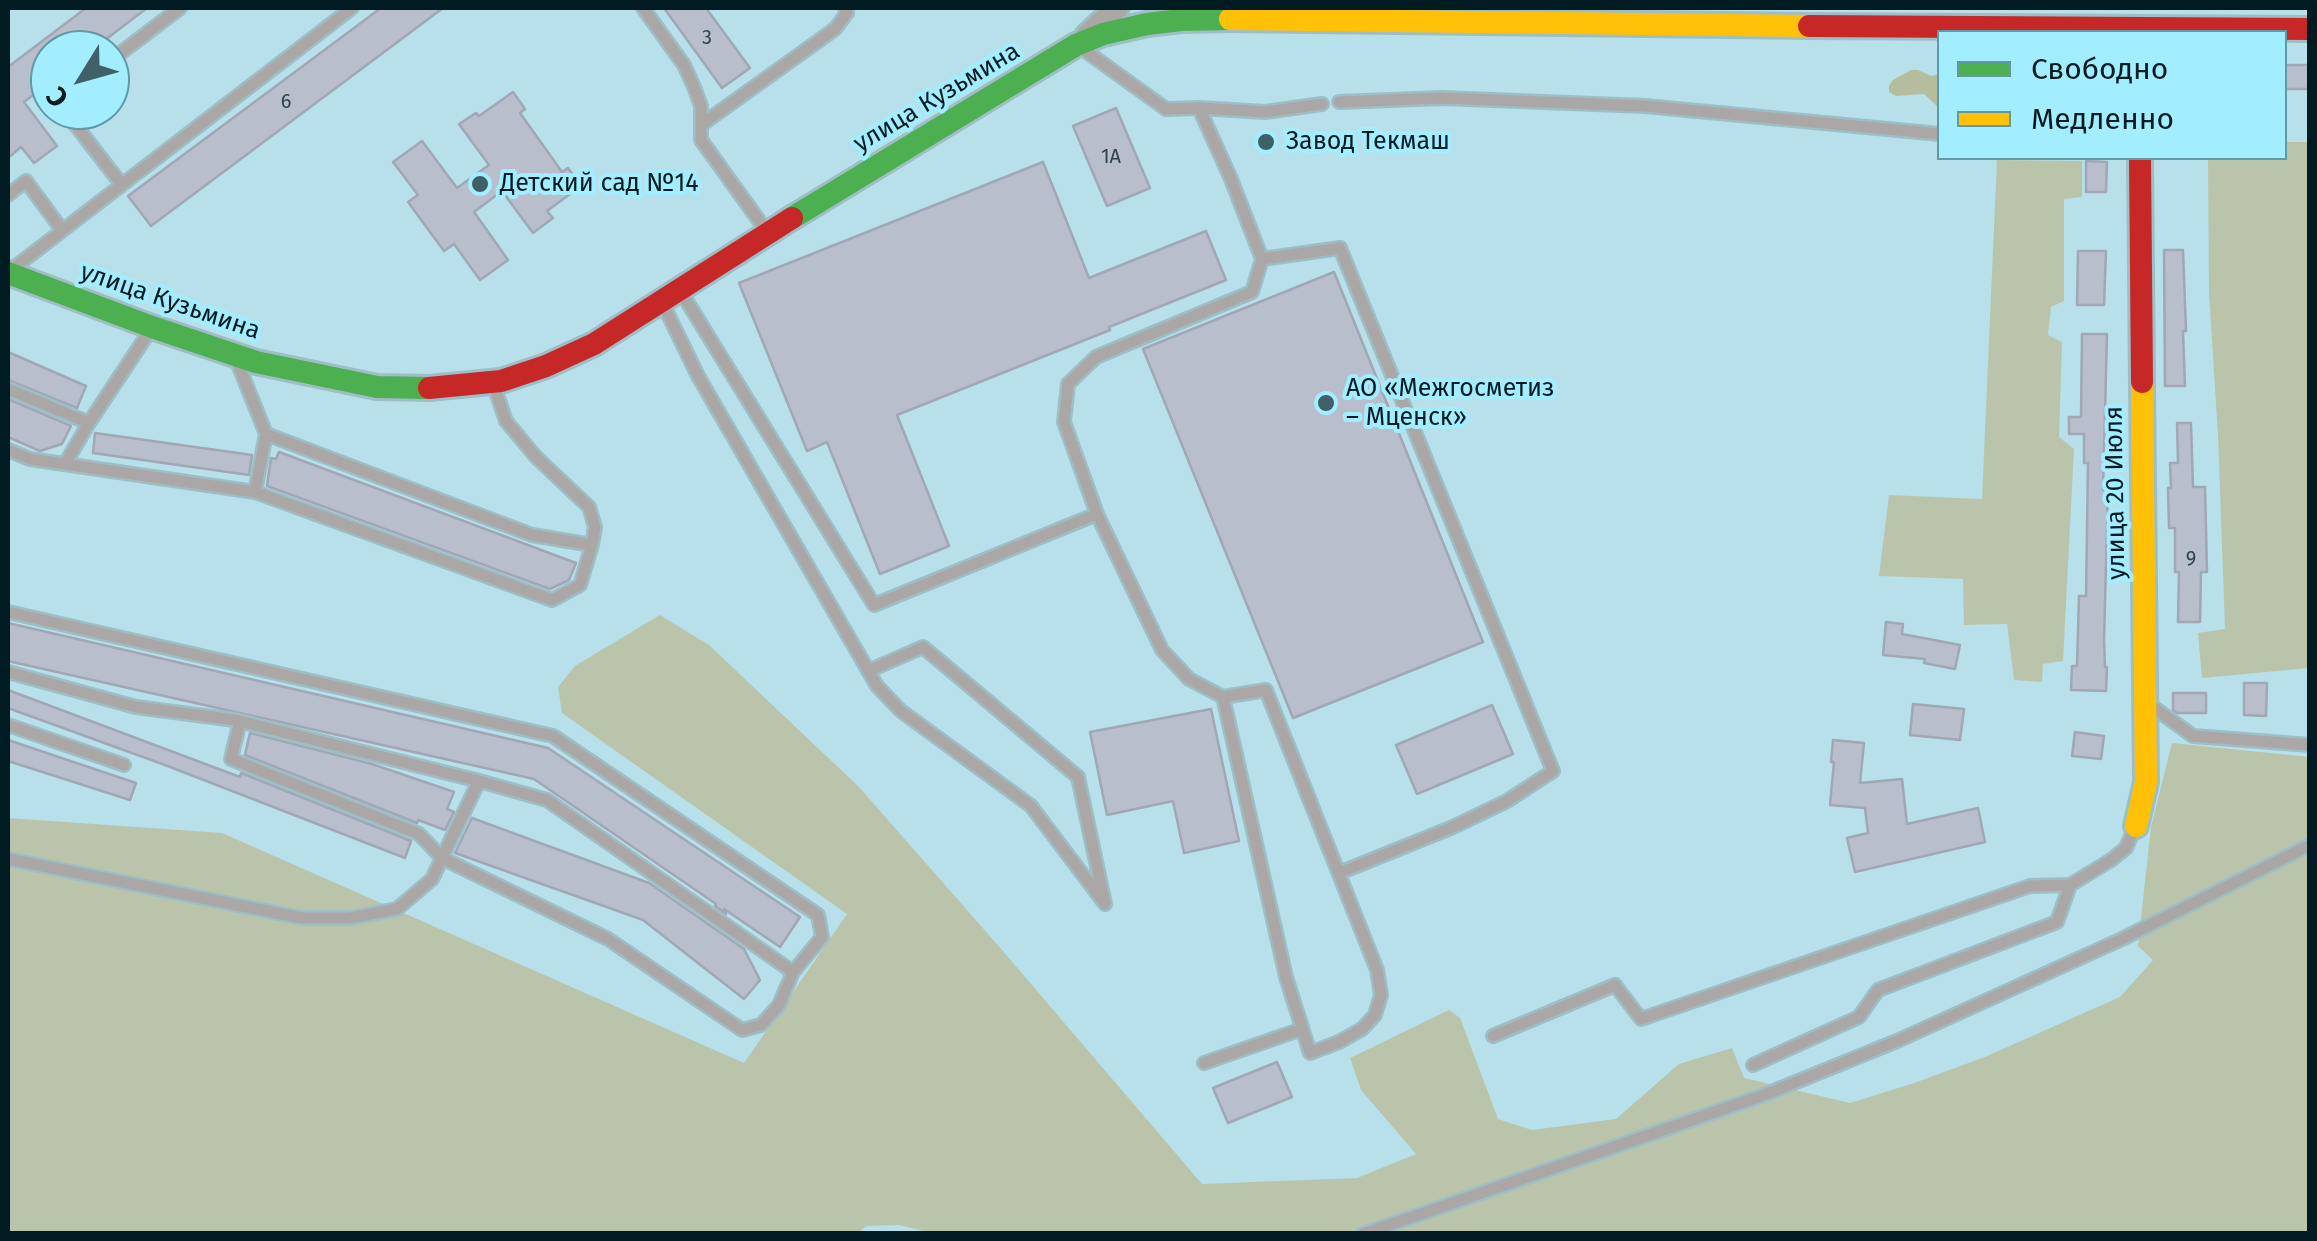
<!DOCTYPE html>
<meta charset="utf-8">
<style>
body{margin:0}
#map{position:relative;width:2317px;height:1241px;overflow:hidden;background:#b7e0ea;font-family:"Fira Sans",sans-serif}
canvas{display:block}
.frame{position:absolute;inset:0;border:10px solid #001b21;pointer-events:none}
.legend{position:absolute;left:1937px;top:30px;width:350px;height:130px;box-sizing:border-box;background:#a2edff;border:2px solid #6199a6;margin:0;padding:12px 18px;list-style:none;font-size:30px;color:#001b21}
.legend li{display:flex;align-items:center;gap:20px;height:50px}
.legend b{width:50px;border:2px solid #6199a6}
.north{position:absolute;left:30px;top:30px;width:100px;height:100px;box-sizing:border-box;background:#a2edff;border:2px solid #6199a6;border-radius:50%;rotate:233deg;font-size:28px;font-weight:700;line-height:40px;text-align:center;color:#001b21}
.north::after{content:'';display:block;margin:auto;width:35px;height:45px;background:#406067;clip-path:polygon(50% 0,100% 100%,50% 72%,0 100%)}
</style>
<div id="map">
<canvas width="2317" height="1241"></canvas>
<div class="frame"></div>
<ul class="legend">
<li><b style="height:12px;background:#4caf50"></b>Свободно</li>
<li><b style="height:12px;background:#ffc107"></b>Медленно</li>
</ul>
<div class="north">С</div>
</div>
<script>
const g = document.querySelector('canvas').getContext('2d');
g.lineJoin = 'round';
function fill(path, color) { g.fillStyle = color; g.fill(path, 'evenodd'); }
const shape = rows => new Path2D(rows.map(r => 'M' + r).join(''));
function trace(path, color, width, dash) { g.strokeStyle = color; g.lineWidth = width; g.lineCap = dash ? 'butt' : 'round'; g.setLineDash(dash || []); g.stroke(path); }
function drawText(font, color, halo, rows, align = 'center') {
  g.font = font + ' "Fira Sans",sans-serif'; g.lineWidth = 8; g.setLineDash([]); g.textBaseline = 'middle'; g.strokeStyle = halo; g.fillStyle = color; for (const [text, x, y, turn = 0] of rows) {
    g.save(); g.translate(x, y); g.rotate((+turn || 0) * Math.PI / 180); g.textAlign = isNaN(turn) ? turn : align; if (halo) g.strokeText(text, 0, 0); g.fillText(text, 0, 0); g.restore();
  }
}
fill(shape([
 [2285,142,2310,142,2309,668,2202,678,2198,633,2225,629,2218,435,2209,293,2208,158,2284,158],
 [1997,160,2082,161,2082,197,2064,199,2064,301,2051,307,2048,335,2062,342,2059,437,2074,449,2063,661,2043,664,2042,682,2014,680,2007,624,1964,625,1963,579,1879,576,1889,495,1982,499],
 [660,615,709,645,859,787,1002,950,1202,1184,1357,1178,1416,1154,1361,1090,1350,1058,1449,1010,1460,1018,1498,1119,1532,1130,1616,1119,1679,1064,1732,1048,1744,1078,1850,1103,1914,1083,1985,1057,2120,997,2153,960,2138,946,2151,827,2172,743,2309,757,2309,1233,935,1234,899,1225,866,1226,857,1234,8,1233,8,818,222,833,744,1063,847,914,562,713,558,687,575,666]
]), '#bac4aa');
fill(shape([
 [1911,70,1918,70,1931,76,1939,74,1939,108,1924,94,1896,96,1889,92,1889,86,1893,80]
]), '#b5bd9e');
const building = shape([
 [86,8,147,8,92,50,50,50,50,82,24,102,57,146,34,163,21,147,8,158,8,67,86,8],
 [381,8,443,8,151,226,128,196,381,8],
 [664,8,706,8,750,68,722,88,664,8],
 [2284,65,2310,65,2310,89,2284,89,2284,65],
 [513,92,525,109,520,113,562,172,568,168,581,186,547,211,553,218,533,233,502,191,474,212,508,260,480,280,454,244,444,251,408,202,418,195,393,162,422,141,457,188,489,165,459,124,476,113,479,116,513,92],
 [1116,108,1150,188,1107,206,1073,126,1116,108],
 [2086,161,2107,162,2106,192,2086,192,2086,161],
 [1043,162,1089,278,1206,231,1226,280,1109,327,1110,330,897,415,949,546,880,574,827,442,807,451,739,283,1043,162],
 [2164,250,2183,250,2186,331,2183,331,2185,386,2165,386,2164,250],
 [2078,251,2106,251,2104,305,2077,305,2078,251],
 [1334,272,1483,642,1293,718,1143,349,1334,272],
 [2082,334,2107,334,2103,490,2108,490,2104,640,2105,667,2107,667,2106,691,2071,690,2072,666,2077,666,2079,596,2086,596,2088,463,2084,463,2084,434,2069,434,2069,417,2081,417,2082,334],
 [8,352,86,386,77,408,8,380,8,352],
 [8,399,71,426,62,444,40,451,8,437,8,399],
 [2177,423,2191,423,2193,487,2205,487,2207,572,2201,572,2200,622,2178,622,2179,572,2175,572,2175,528,2169,528,2168,488,2171,488,2170,463,2178,463,2177,423],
 [95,433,252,455,249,475,93,453,95,433],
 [279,452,576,563,569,580,550,589,267,486,271,458,276,459,279,452],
 [1886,622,1903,624,1902,634,1960,645,1955,669,1924,663,1925,659,1883,655,1886,622],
 [8,623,548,748,800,917,780,947,724,909,726,914,715,906,716,904,534,779,8,661,8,623],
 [2244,683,2267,683,2266,716,2244,715,2244,683],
 [8,690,240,777,241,773,411,841,405,858,165,765,8,708,8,690],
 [2173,693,2206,693,2206,713,2177,713,2173,710,2173,693],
 [1913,704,1964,709,1960,740,1910,735,1913,704],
 [1492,705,1513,754,1417,794,1396,745,1492,705],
 [1211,709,1239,841,1184,853,1173,801,1107,815,1090,732,1211,709],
 [2075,732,2104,736,2101,759,2072,756,2075,732],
 [250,733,372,764,454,792,447,809,454,812,445,830,418,820,417,823,245,755,250,733],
 [8,740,136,783,130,800,8,761,8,740],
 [1833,740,1864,743,1860,783,1902,779,1907,824,1978,808,1985,842,1855,872,1847,838,1868,833,1865,808,1830,805,1834,762,1831,762,1833,740],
 [472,818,649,883,744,949,760,980,744,999,643,920,455,853,472,818],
 [1277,1062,1292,1097,1228,1123,1213,1088,1277,1062]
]);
fill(building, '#b8becc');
trace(building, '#a0a7b5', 2.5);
const lane = shape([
 [643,8,684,65,694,87,701,106,701,140,765,229],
 [1080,47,1166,109,1199,108,1265,112,1322,104],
 [110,61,180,8],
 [1339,102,1442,98,1645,106,1940,134],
 [1199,108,1231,179,1262,259,1252,292,1096,357,1068,384,1064,422,1097,514,1162,650,1189,679,1223,697,1266,690,1377,970,1381,995,1375,1015,1362,1029,1339,1042,1310,1053,1286,977,1223,697],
 [64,110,121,184],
 [701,125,835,29,847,13,845,8],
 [8,195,26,181,62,230],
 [1262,259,1340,248,1553,771,1507,801,1453,827,1339,873],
 [11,270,352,8],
 [683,295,874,605,1097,514],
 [664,306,698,376,877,686,901,711,1031,806,1105,904,1078,777,923,647,868,671],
 [238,364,266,434],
 [494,386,506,421,536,457,589,507,595,527,592,545],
 [8,389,89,423,151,329],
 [8,450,30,459,255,492,552,600,580,585,592,545,532,535,266,434,255,492],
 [65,464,89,423],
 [8,612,553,736,818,915,822,937,793,972],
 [8,672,136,707,235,720,479,781,547,800,793,972,779,1005,761,1025,742,1030,608,939,442,858,479,781],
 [2149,704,2193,736,2310,745],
 [8,725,124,765],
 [8,859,302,918,350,918,397,909,432,879,442,858,419,834,231,759,240,721],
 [1493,1036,1615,985,1641,1019,2030,886,2070,885,2111,860,2126,848,2135,827],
 [1204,1063,1302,1029],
 [1753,1065,1859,1017,1878,990,2057,922,2070,885],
 [1363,1234,1764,1095,1897,1041,2122,939,2310,845]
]);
const street = shape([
 [1087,36,1117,8]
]);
const fast = shape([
 [792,218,1076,45,1103,34,1147,24,1181,20,1230,19],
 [8,273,152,327,256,362,377,387,429,388]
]);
const slow = shape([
 [1230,19,1809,26],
 [2136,826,2146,782,2142,382]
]);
const jam = shape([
 [1809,26,2310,29],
 [2140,158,2142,382],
 [429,388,501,381,546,366,594,344,792,218]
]);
trace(lane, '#9ebec6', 16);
trace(street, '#9ebec6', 28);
trace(fast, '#9ebec6', 28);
trace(slow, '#9ebec6', 28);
trace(jam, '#9ebec6', 28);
trace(lane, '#aaa7a6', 11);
trace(street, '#aaa7a6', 22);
trace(fast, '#4caf50', 22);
trace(slow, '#ffc107', 22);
trace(jam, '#c62828', 22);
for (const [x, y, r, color] of [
 [1266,142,10,"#406067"],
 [480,184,10,"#406067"],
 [1326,403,10,"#406067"]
]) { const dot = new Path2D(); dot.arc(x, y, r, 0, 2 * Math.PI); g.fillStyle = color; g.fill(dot); trace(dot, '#a2edff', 4); }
drawText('20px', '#2e444c', null, [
 ["3",707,38],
 ["6",286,102],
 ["1А",1111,157],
 ["9",2191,559]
]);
drawText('25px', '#001b21', '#a2edff', [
 ["улица Кузьмина",937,98,-31],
 ["улица Кузьмина",170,302,19],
 ["улица 20 Июля",2116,493,-91]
]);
drawText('25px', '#001b21', '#a2edff', [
 ["Завод Текмаш",1286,142],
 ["Детский сад №14",500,184],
 ["АО «Межгосметиз",1346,389],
 ["– Мценск»",1346,418]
], 'left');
</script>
